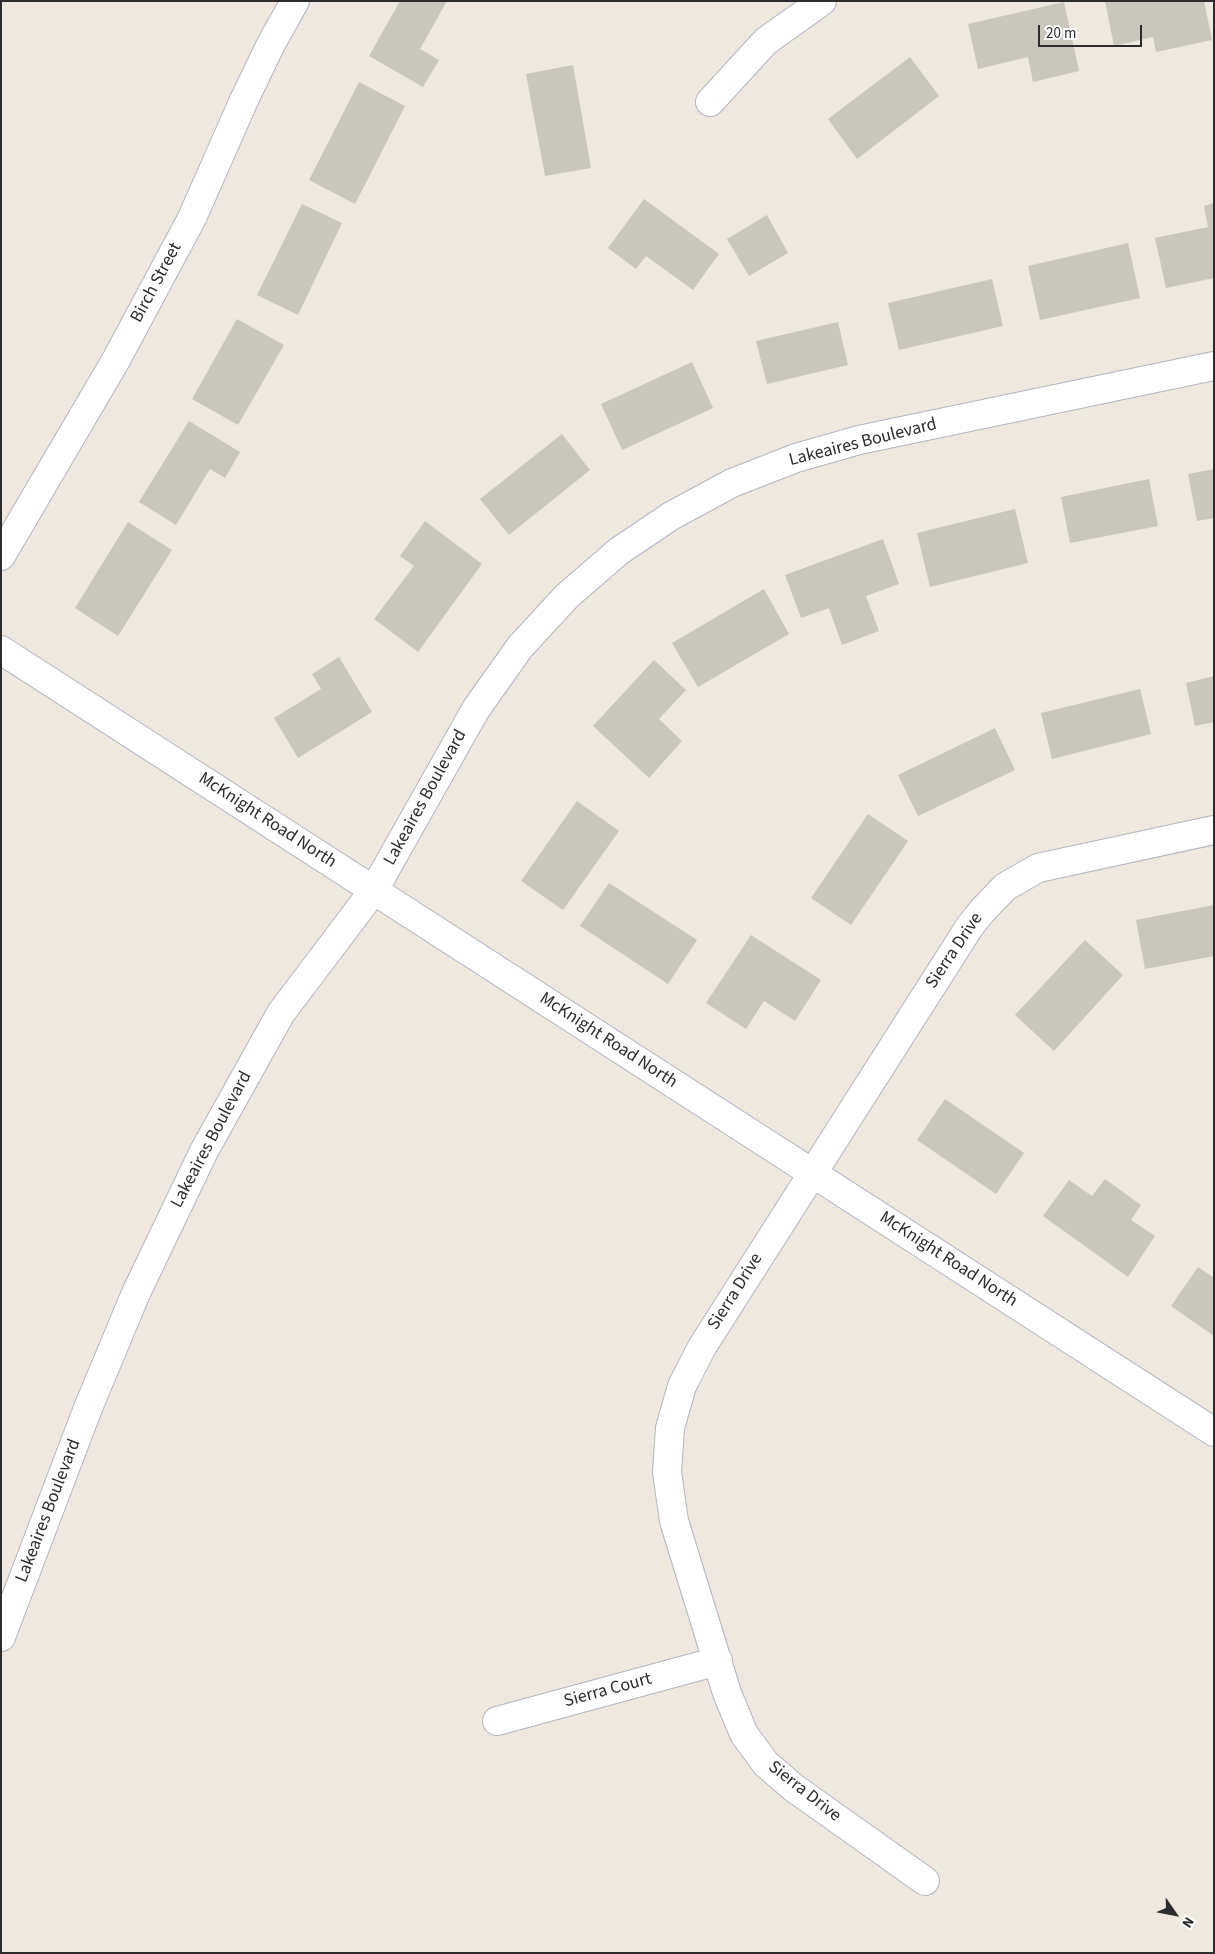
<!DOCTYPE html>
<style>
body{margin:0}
#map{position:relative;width:1215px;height:1954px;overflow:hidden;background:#eee8de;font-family:"Source Sans 3",sans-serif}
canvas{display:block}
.frame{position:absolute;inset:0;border:2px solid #2c2c2c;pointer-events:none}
.north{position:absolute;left:1150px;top:1889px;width:50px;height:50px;-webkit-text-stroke:4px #fff;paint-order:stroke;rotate:123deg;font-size:14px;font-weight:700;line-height:20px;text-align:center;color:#2c2c2c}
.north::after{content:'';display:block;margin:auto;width:18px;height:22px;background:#2c2c2c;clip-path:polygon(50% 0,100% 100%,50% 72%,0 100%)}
.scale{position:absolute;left:1038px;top:25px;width:104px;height:22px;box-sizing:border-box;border:2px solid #2c2c2c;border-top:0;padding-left:6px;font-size:15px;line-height:18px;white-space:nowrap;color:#2c2c2c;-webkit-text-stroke:4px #fff;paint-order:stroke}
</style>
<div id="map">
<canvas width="1215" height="1954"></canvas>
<div class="frame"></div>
<div class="north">N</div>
<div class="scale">20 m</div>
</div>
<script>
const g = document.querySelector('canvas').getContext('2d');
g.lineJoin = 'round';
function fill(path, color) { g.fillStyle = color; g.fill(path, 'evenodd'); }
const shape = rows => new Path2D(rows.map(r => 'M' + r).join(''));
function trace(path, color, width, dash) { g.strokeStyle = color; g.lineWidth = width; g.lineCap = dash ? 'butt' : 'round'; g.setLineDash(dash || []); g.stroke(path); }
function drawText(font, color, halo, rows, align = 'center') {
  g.font = font + ' "Source Sans 3",sans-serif'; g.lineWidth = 4; g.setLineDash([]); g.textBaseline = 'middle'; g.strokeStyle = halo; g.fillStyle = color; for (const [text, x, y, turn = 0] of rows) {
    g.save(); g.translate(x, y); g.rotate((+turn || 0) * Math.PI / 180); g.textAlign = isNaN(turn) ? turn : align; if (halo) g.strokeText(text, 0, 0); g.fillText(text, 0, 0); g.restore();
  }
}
fill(shape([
 [400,1,447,1,420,49,439,60,423,87,369,56],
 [1105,1,1204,1,1212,40,1156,52,1153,37,1114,46],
 [1064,2,1079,71,1033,82,1028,57,978,69,968,24],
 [910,57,939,96,857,159,828,119],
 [573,65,591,168,545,176,526,74],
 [359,82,405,106,355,204,309,180],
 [644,199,719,254,693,290,646,256,636,269,608,248],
 [1214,203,1214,278,1166,288,1155,238,1208,227,1204,206],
 [302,204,342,223,298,315,257,295],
 [767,215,788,253,749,276,727,239],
 [1128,243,1140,298,1040,320,1028,266],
 [992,279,1003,326,899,350,888,303],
 [237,319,284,345,238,425,192,399],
 [838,322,848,365,767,384,756,341],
 [692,362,713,408,622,450,601,404],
 [189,421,240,452,225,478,210,469,176,525,139,502],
 [562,434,590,470,509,535,480,499],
 [1214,469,1214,518,1197,521,1188,474],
 [1149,479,1158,526,1070,543,1061,497],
 [1015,509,1028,563,930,587,917,533],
 [425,521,482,564,418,652,374,619,414,566,400,556],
 [128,522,172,550,118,636,75,608],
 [883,539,899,584,866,596,879,631,842,645,829,608,801,618,785,575],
 [764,589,789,634,698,687,672,643],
 [339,657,372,712,298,758,274,718,321,689,312,674],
 [654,660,686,690,659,719,682,741,649,778,593,726],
 [1214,676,1214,722,1195,726,1186,683],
 [1140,689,1151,734,1052,759,1041,713],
 [995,728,1015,770,918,816,898,775],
 [577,801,619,831,563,910,521,881],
 [868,814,908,841,851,925,811,898],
 [609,883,697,940,668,984,580,926],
 [1214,905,1214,956,1145,969,1136,920],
 [751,935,821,980,795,1021,764,1001,746,1029,706,1003],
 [1085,940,1123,975,1054,1051,1015,1015],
 [945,1099,1024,1153,996,1194,917,1140],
 [1105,1179,1141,1205,1131,1220,1155,1236,1128,1277,1043,1216,1069,1180,1092,1196],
 [1198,1267,1214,1278,1214,1336,1171,1306]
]), '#c9c6bc');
const minor = shape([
 [710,102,766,41,822,1],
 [1,556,116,360,192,218,244,100,271,44,295,1],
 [1,650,1214,1432],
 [1,1637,88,1408,136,1293,204,1151,281,1013,374,890,476,709,520,647,567,596,619,551,671,516,732,483,796,458,859,440,1214,366],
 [497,1721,718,1661],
 [925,1881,794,1788,766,1764,744,1734,727,1693,674,1521,667,1472,670,1428,682,1386,702,1347,970,926,982,911,1005,887,1038,868,1214,830]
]);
trace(minor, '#b2b4c0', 30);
trace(minor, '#fff', 28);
drawText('18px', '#2c2c2c', '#fff', [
 ["Birch Street",157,283,-62],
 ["Lakeaires Boulevard",863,443,-14],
 ["Lakeaires Boulevard",426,798,-61],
 ["McKnight Road North",267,821,33],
 ["Sierra Drive",955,951,-56],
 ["McKnight Road North",608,1041,33],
 ["Lakeaires Boulevard",212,1140,-62],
 ["McKnight Road North",948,1260,33],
 ["Sierra Drive",736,1292,-58],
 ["Lakeaires Boulevard",49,1511,-69],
 ["Sierra Court",608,1691,-15],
 ["Sierra Drive",804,1792,38]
]);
</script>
